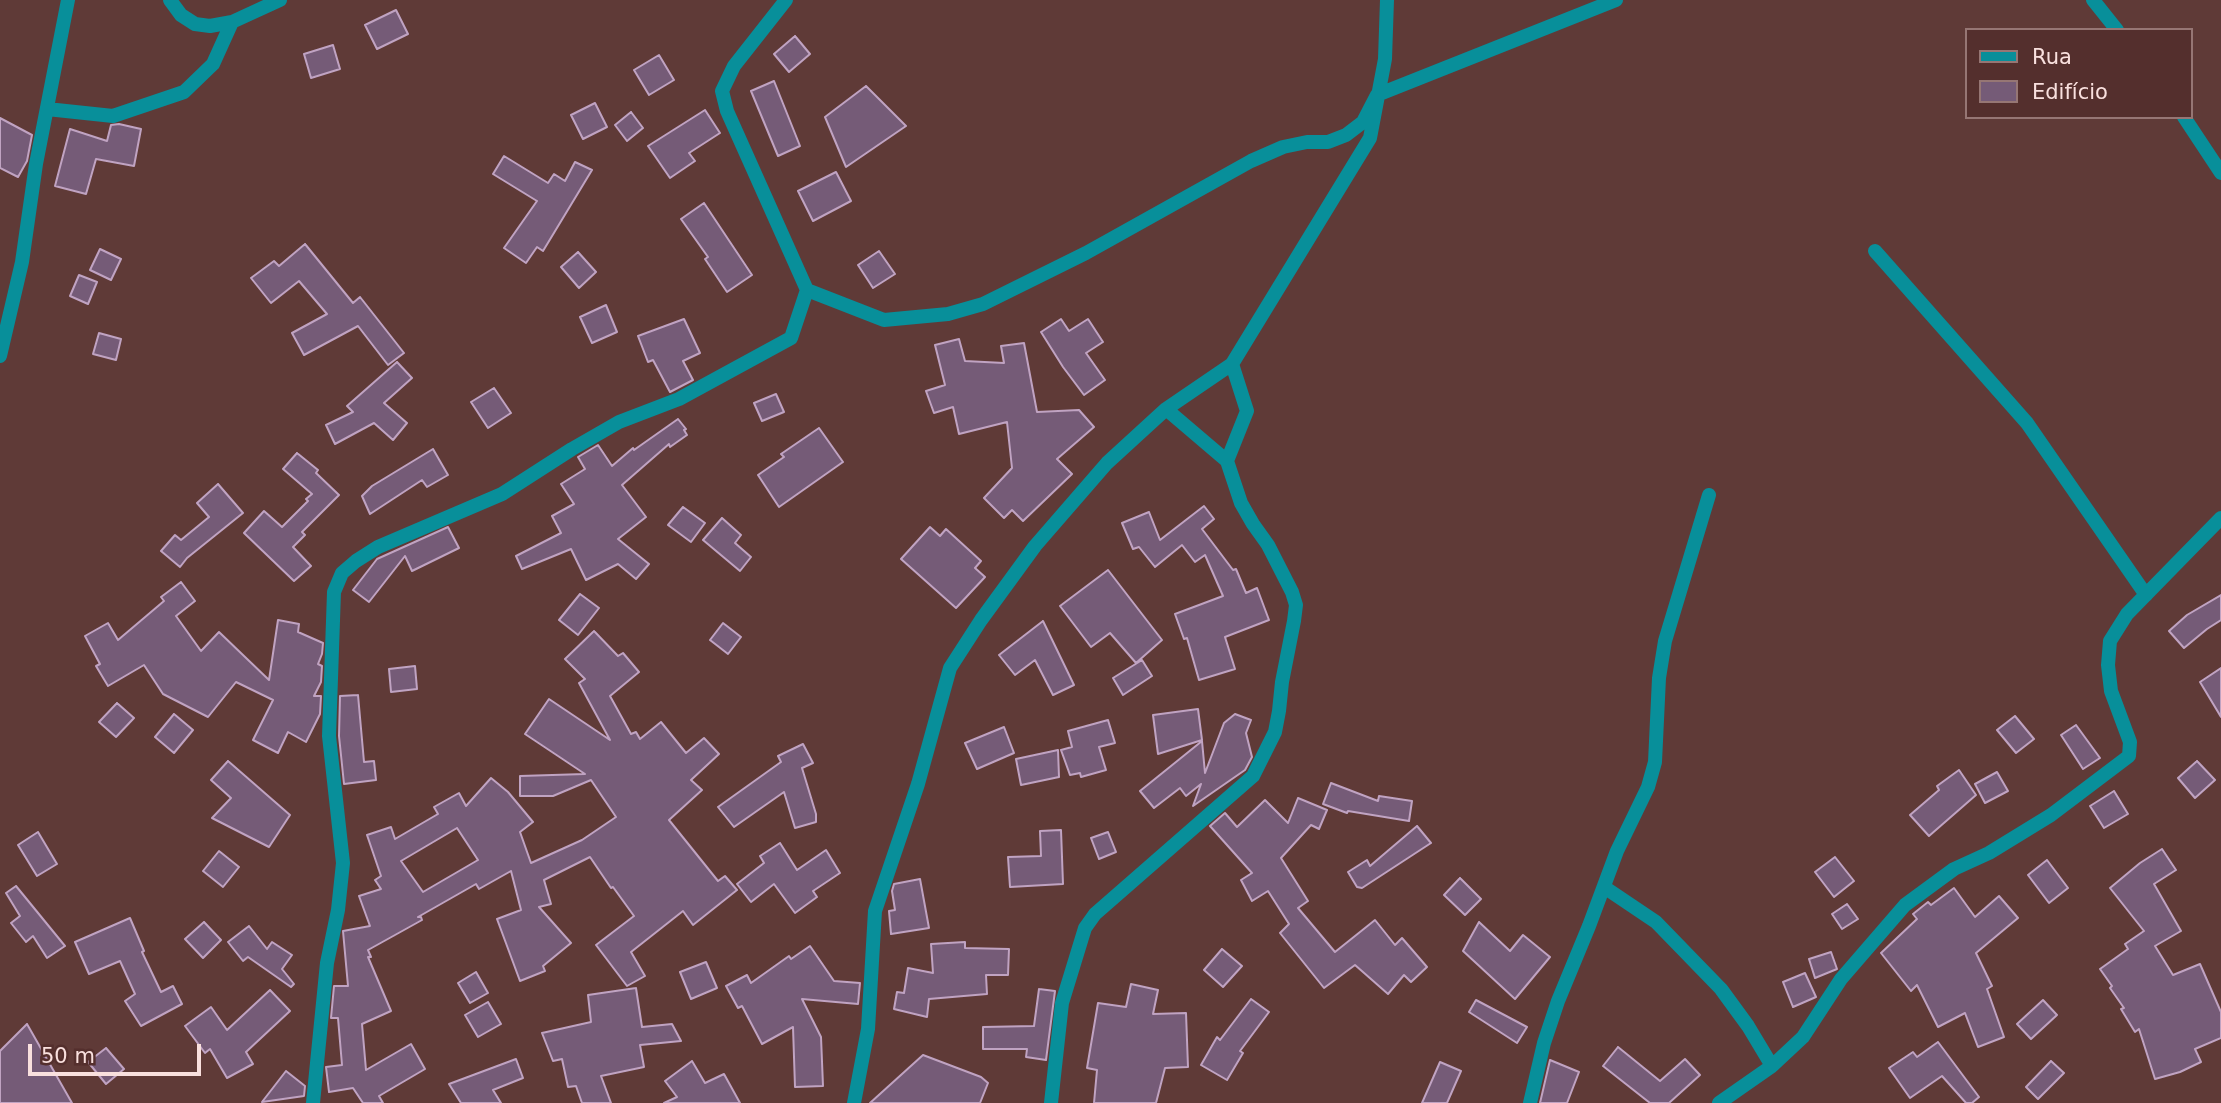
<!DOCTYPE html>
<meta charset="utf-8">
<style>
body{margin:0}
#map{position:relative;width:2221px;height:1103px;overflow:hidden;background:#5f3a37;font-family:"DejaVu Sans",sans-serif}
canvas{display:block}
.legend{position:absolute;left:1965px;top:28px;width:228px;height:91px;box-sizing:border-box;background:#542f2d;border:2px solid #967674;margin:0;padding:9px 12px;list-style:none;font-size:21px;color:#f9e0de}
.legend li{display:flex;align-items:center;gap:14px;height:35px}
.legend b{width:35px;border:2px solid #967674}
.scale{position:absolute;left:28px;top:1044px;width:173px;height:32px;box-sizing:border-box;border:4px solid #f9e0de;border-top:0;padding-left:9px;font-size:21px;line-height:24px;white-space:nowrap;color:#f9e0de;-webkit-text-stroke:5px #542f2d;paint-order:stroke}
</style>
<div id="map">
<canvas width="2221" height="1103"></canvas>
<ul class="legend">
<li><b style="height:9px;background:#088f9a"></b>Rua</li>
<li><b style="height:19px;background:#755b77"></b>Edifício</li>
</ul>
<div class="scale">50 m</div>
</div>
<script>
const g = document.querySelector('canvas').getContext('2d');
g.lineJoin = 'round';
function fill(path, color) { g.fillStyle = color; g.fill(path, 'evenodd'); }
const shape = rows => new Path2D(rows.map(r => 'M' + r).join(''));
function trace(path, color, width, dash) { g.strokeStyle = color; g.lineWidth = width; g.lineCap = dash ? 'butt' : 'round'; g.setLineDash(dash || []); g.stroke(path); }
const building = shape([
 [396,10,408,34,377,49,365,25,396,10],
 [795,36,810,54,789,72,774,54,795,36],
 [333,45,340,69,311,78,304,54,333,45],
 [659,55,674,80,649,95,634,70,659,55],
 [774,81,800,146,778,156,751,91,774,81],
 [866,86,906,126,846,167,825,117,866,86],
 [595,103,607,127,583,139,571,115,595,103],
 [705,110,720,133,689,153,695,161,670,178,648,146,705,110],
 [631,112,643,128,627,141,615,125,631,112],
 [0,118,32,135,27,161,18,177,0,168,0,118],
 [119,124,141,129,134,166,96,159,86,194,55,186,70,129,107,141,111,125,119,124],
 [504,156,548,183,554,174,565,181,575,162,592,170,543,251,537,247,526,263,504,248,537,201,493,174,504,156],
 [836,172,851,201,813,221,798,191,836,172],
 [704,203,752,275,727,292,705,259,708,257,681,219,704,203],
 [305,244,353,303,360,297,404,353,388,365,358,326,304,355,292,333,327,314,299,281,271,303,251,278,274,261,279,266,305,244],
 [100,249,121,259,111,280,90,270,100,249],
 [879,251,895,274,873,288,858,265,879,251],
 [578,252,596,272,579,288,561,267,578,252],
 [79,275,97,282,88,304,70,296,79,275],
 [606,305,617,332,592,343,580,317,606,305],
 [684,319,700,353,683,361,693,380,670,392,653,360,648,362,638,336,684,319],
 [1061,319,1069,331,1088,319,1103,342,1086,353,1105,380,1084,395,1063,367,1041,332,1061,319],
 [99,333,121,339,116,360,93,354,99,333],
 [959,339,965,361,1004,363,1001,346,1024,343,1037,412,1079,410,1094,427,1057,459,1072,474,1023,521,1012,510,1004,518,984,498,1012,468,1007,422,959,434,953,407,934,413,926,391,945,385,935,345,959,339],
 [397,362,412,378,384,403,407,423,393,440,374,423,335,444,326,425,353,412,347,406,397,362],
 [494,388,511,413,488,428,471,402,494,388],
 [776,394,784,412,762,421,754,403,776,394],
 [678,419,686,429,684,430,687,435,670,447,669,444,622,485,646,517,618,539,649,564,636,579,618,564,586,580,571,549,522,569,516,556,561,533,552,516,574,504,561,484,585,469,578,457,598,445,612,466,633,448,634,450,678,419],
 [819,428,843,462,779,507,758,475,784,457,781,454,819,428],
 [433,449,448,475,427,487,422,480,370,514,362,496,372,486,433,449],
 [297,453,318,470,316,473,339,495,302,532,305,535,293,547,311,566,294,581,244,533,264,511,282,527,308,501,306,499,312,494,283,469,297,453],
 [218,484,243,513,187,558,180,567,161,551,175,535,181,540,209,517,197,503,218,484],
 [1204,506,1214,519,1202,529,1233,570,1236,569,1246,593,1257,588,1269,620,1225,637,1235,669,1199,680,1187,638,1184,639,1175,614,1223,596,1205,555,1195,562,1182,545,1155,567,1139,547,1133,549,1122,523,1149,512,1160,540,1204,506],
 [683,507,705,523,691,542,668,525,683,507],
 [722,518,741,535,735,543,751,557,740,571,703,540,722,518],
 [448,527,459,548,412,571,405,556,369,602,353,590,377,559,448,527],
 [930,527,940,536,946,529,981,561,975,568,985,577,956,608,901,559,930,527],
 [1108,570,1162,640,1136,663,1110,633,1091,647,1060,606,1108,570],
 [181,582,195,601,176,616,201,651,219,632,269,680,278,620,299,624,298,632,323,643,322,654,318,664,322,666,321,682,314,696,321,696,320,714,306,742,288,732,278,753,253,740,273,700,236,682,208,717,163,694,144,665,108,686,96,666,100,664,85,636,108,623,118,640,164,601,161,597,181,582],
 [580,594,599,608,578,635,559,620,580,594],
 [2221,595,2221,620,2207,629,2184,648,2169,631,2187,615,2221,595],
 [1043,621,1074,685,1053,695,1035,660,1015,675,999,655,1043,621],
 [723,623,741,637,728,654,710,640,723,623],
 [594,631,618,656,623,653,639,672,610,696,631,734,636,732,640,739,661,722,686,753,704,738,719,754,691,780,702,790,669,820,718,881,725,876,737,890,693,925,683,911,631,952,645,976,627,986,596,945,634,916,613,887,611,888,590,857,544,880,551,904,539,907,571,943,543,966,545,971,520,981,497,919,521,910,511,871,479,889,476,884,418,917,421,917,422,920,368,950,371,957,368,957,391,1011,362,1024,366,1070,411,1044,425,1069,379,1096,383,1103,363,1103,353,1088,329,1092,326,1067,342,1065,338,1018,331,1018,334,986,348,986,343,931,370,926,359,896,381,889,375,880,381,876,367,835,391,827,395,839,438,814,434,807,459,793,466,806,491,778,508,792,533,822,520,832,531,863,582,840,616,817,591,780,553,796,520,796,520,776,585,774,525,734,549,699,610,740,579,683,585,679,565,659,594,631],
 [457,828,478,860,423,892,401,861,457,828],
 [1142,660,1152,676,1123,695,1113,678,1142,660],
 [415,666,417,689,391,692,389,669,415,666],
 [2221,668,2221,717,2200,682,2221,668],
 [358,695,364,762,374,761,376,780,344,784,339,736,340,696,358,695],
 [117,703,134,718,116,737,99,722,117,703],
 [1198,709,1202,740,1158,754,1153,715,1198,709],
 [174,714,193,730,174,753,155,737,174,714],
 [1235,714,1251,720,1246,733,1252,757,1245,770,1193,806,1201,784,1186,796,1180,788,1154,808,1140,791,1202,741,1205,773,1224,723,1235,714],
 [2015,716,2034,739,2016,753,1997,730,2015,716],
 [1108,720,1115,743,1099,747,1106,770,1081,777,1080,773,1070,775,1061,750,1072,747,1068,731,1108,720],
 [2076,725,2100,758,2083,769,2061,735,2076,725],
 [1004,727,1014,753,977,769,965,743,1004,727],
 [803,744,813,763,802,768,816,814,816,822,795,828,784,792,734,827,718,807,781,762,778,756,803,744],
 [1058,750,1059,777,1021,785,1016,759,1058,750],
 [228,761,290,815,269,847,212,818,231,798,211,780,228,761],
 [2197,761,2215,780,2195,798,2178,778,2197,761],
 [1959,770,1976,795,1929,836,1910,815,1939,790,1937,786,1959,770],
 [1997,772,2008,791,1985,803,1975,784,1997,772],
 [1331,783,1378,801,1379,796,1412,801,1409,821,1348,811,1347,813,1323,804,1331,783],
 [2114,791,2128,814,2104,828,2090,806,2114,791],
 [1298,798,1327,810,1319,829,1311,825,1281,858,1308,901,1298,908,1335,952,1375,920,1395,945,1402,938,1427,967,1411,982,1404,975,1388,994,1355,965,1324,988,1280,933,1289,924,1268,891,1252,901,1241,880,1252,873,1210,826,1225,813,1237,827,1265,800,1288,823,1298,798],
 [1417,826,1431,843,1362,888,1357,887,1348,872,1367,860,1370,866,1417,826],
 [1061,830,1063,884,1010,887,1008,857,1041,856,1040,831,1061,830],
 [38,832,57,864,37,876,18,845,38,832],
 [1108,832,1116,852,1099,859,1091,838,1108,832],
 [780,843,797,870,826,850,840,873,813,891,817,897,795,913,774,884,751,902,737,884,764,863,760,856,780,843],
 [2162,849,2176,870,2154,884,2181,931,2155,946,2173,975,2200,964,2221,1012,2221,1038,2195,1049,2201,1062,2180,1072,2155,1079,2139,1029,2135,1032,2121,1009,2124,1008,2110,988,2112,986,2100,969,2128,949,2125,944,2144,931,2110,888,2140,863,2162,849],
 [219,851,239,867,223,887,203,871,219,851],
 [1835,857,1854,881,1834,897,1815,872,1835,857],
 [2047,860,2068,888,2049,903,2028,875,2047,860],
 [1460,878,1481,899,1465,915,1444,895,1460,878],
 [920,879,929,928,891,934,889,911,895,910,892,891,894,884,920,879],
 [16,886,65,946,47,958,33,936,26,942,11,923,20,916,6,893,16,886],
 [1954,888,1975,917,1999,896,2018,918,1976,953,1992,986,1987,989,2004,1037,1978,1047,1965,1013,1938,1027,1917,985,1911,991,1881,953,1917,919,1913,914,1928,902,1931,905,1954,888],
 [1847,904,1858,919,1842,929,1832,914,1847,904],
 [130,918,144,951,142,952,161,992,173,986,182,1004,141,1026,125,1001,135,994,120,961,89,974,75,942,130,918],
 [204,922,221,940,203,958,185,939,204,922],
 [1479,922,1510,951,1523,935,1550,957,1515,999,1463,951,1479,922],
 [249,926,267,949,272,942,292,955,282,969,294,984,291,987,248,957,243,961,228,942,249,926],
 [965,942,965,948,1009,949,1008,975,986,975,987,994,929,999,927,1017,894,1009,897,992,904,993,908,968,933,973,931,944,965,942],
 [810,946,834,981,860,983,858,1004,802,999,821,1037,823,1086,795,1087,793,1027,762,1044,742,1006,738,1008,726,986,747,975,751,983,789,956,791,959,810,946],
 [1222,949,1242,966,1223,987,1204,970,1222,949],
 [1831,952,1837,969,1815,978,1809,959,1831,952],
 [706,962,717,988,691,999,680,972,706,962],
 [476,972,488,993,470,1003,458,983,476,972],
 [1805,973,1816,997,1793,1007,1783,982,1805,973],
 [1131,984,1158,990,1153,1014,1186,1013,1188,1067,1165,1068,1156,1103,1094,1103,1097,1070,1087,1068,1098,1003,1126,1007,1131,984],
 [636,988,642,1027,672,1024,681,1041,640,1045,644,1067,601,1076,611,1103,582,1103,576,1086,568,1087,562,1059,553,1061,542,1033,591,1022,588,995,636,988],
 [1039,989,1055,991,1046,1060,1026,1057,1027,1049,983,1049,983,1027,1034,1026,1039,989],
 [270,990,290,1011,246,1052,253,1064,227,1078,210,1049,205,1053,185,1026,211,1007,227,1030,270,990],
 [1251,999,1269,1012,1240,1051,1243,1053,1227,1080,1201,1065,1217,1037,1220,1040,1251,999],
 [1476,1000,1527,1027,1517,1043,1469,1012,1476,1000],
 [2043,1000,2057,1015,2031,1039,2017,1024,2043,1000],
 [488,1002,501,1024,478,1037,465,1015,488,1002],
 [27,1024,72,1103,0,1103,0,1051,27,1024],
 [1938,1042,1979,1097,1972,1103,1966,1103,1942,1076,1910,1098,1889,1068,1913,1052,1917,1057,1938,1042],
 [1618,1047,1660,1081,1685,1059,1700,1075,1669,1103,1650,1103,1603,1066,1618,1047],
 [106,1048,124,1069,106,1084,88,1062,106,1048],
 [923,1055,981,1077,988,1083,980,1103,870,1103,923,1055],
 [516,1059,523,1078,493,1090,501,1103,461,1103,449,1084,516,1059],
 [1550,1060,1579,1072,1567,1103,1540,1103,1550,1060],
 [692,1061,705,1083,724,1074,740,1103,664,1103,677,1097,665,1081,692,1061],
 [2051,1061,2064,1073,2038,1099,2026,1087,2051,1061],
 [1440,1062,1461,1071,1447,1103,1422,1103,1440,1062],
 [286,1071,305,1086,304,1096,262,1102,286,1071]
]);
fill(building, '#755b77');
trace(building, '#c0a3c2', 2);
trace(shape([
 [170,0,181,15,195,24,210,26,232,22,280,0],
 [2093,0,2117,30],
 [47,109,113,116,184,92,213,64,232,22],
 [2184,117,2221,173],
 [1875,251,2027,423,2146,595],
 [807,290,884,320,948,314,983,304,1086,253,1251,161,1283,147,1307,142,1328,142,1346,135,1363,122,1377,95,1616,0],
 [0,356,22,262,36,164,68,0],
 [1227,461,1247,411,1232,364],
 [1604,887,1656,922,1721,989,1748,1026,1772,1066],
 [313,1103,327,963,338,910,343,863,329,736,334,592,342,573,356,561,378,547,502,494,572,449,619,422,679,399,791,338,807,290,727,111,722,91,734,66,786,0],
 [854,1103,868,1029,875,911,918,784,950,668,981,620,1035,546,1107,463,1166,409,1232,364,1370,138,1385,59,1387,0],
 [1051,1103,1062,1003,1085,928,1095,914,1253,776,1275,732,1279,711,1282,682,1294,621,1296,605,1292,592,1268,545,1253,524,1241,503,1227,461,1166,409],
 [1530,1103,1544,1043,1558,1001,1589,926,1617,851,1648,787,1655,762,1659,678,1665,641,1709,495],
 [1719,1103,1772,1066,1803,1037,1841,979,1905,905,1954,869,1989,853,2051,815,2129,756,2130,742,2111,691,2108,665,2110,641,2127,614,2221,518]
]), '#088f9a', 14);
</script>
